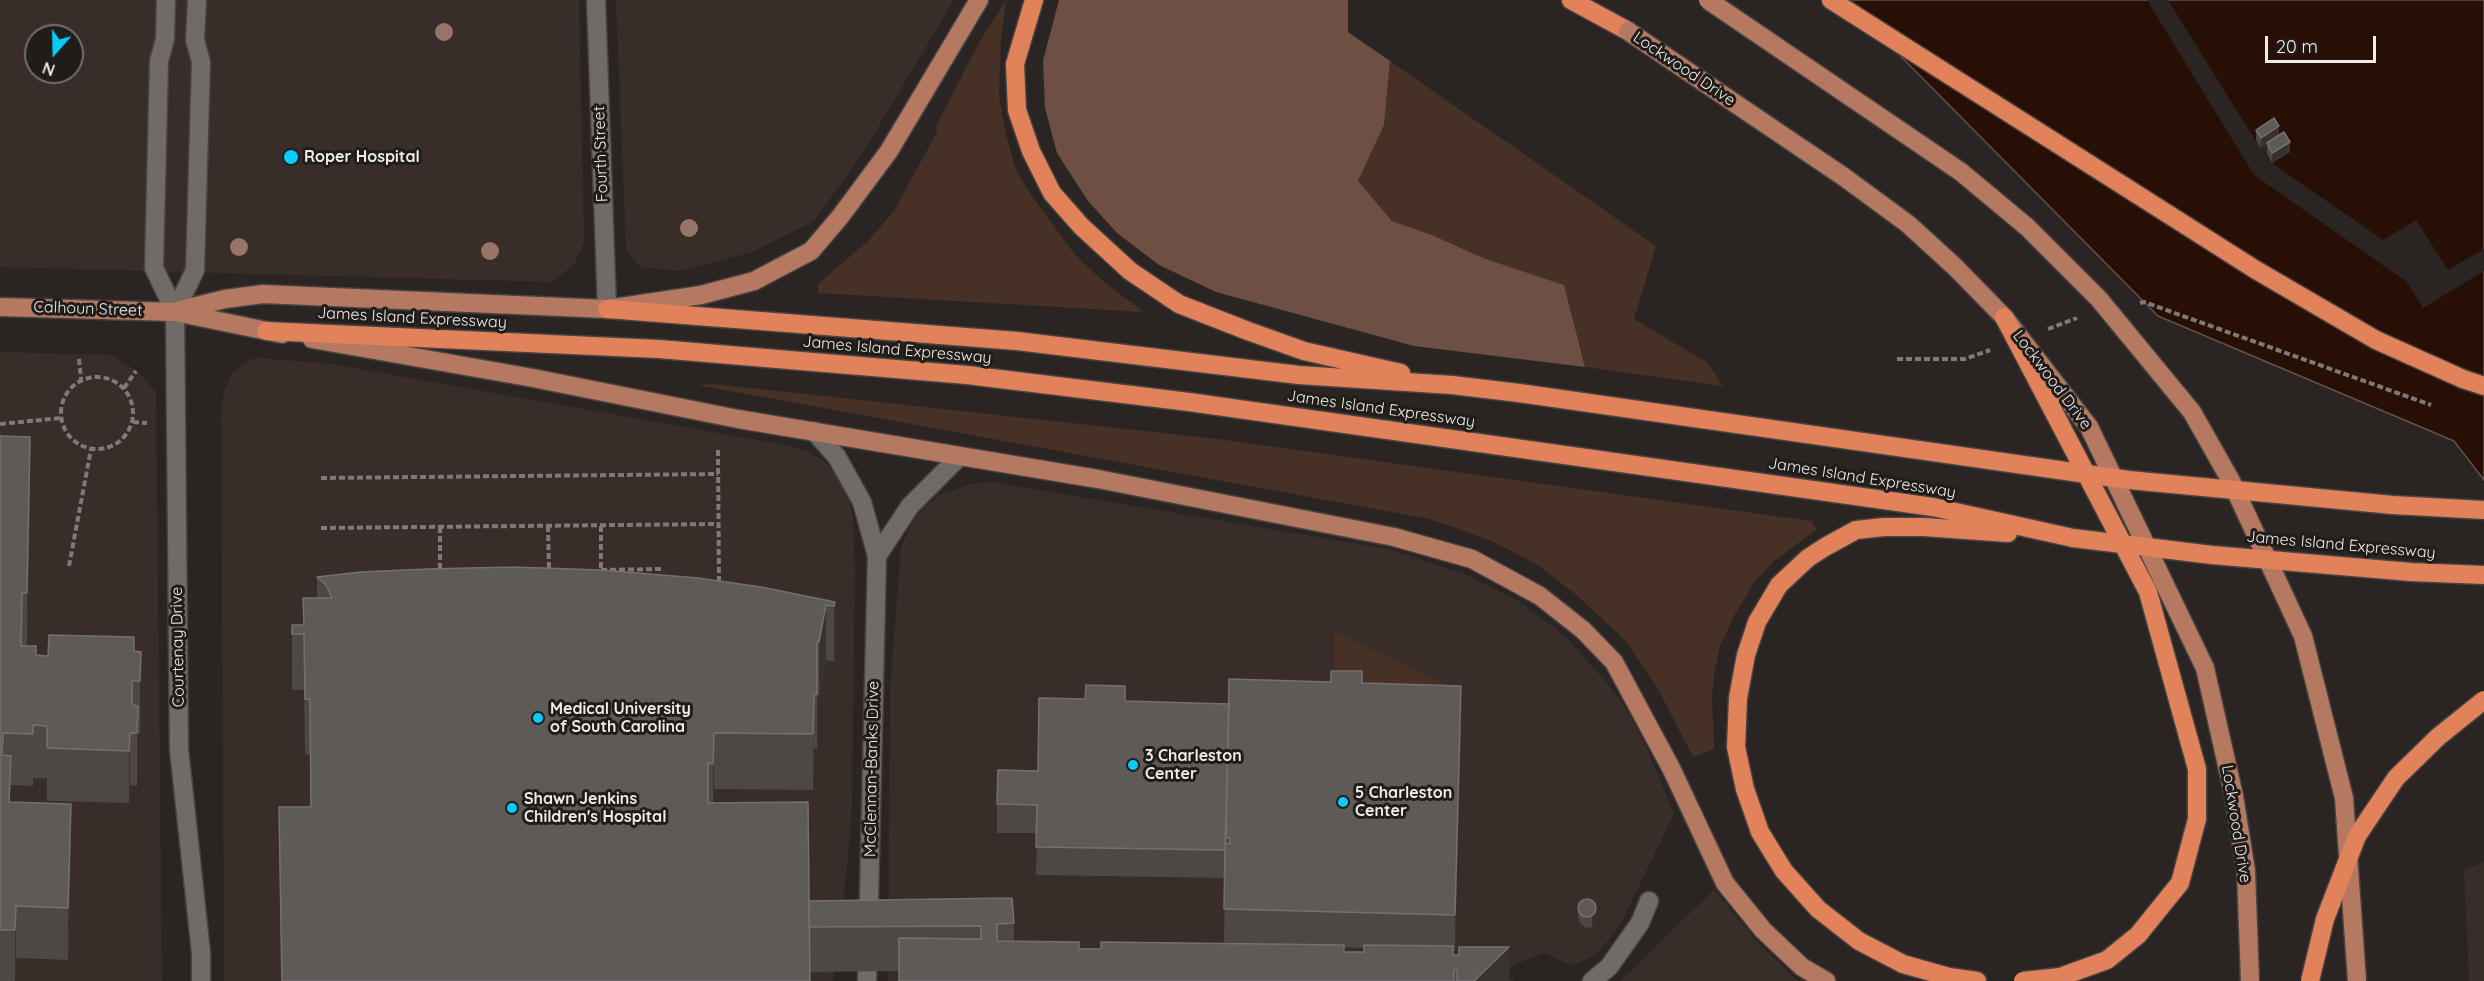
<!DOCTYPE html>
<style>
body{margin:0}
#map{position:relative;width:2484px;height:981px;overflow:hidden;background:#2a2523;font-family:Quicksand,sans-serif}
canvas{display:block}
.north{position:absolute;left:24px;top:24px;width:60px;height:60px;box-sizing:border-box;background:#201c1a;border:2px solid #726f6d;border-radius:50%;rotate:200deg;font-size:16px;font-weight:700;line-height:24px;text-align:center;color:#eeebea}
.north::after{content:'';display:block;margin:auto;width:21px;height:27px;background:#09cbfa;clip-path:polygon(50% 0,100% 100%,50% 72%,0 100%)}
.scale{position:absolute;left:2265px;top:36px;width:111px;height:27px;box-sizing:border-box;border:3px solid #eeebea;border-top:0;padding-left:8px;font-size:18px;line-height:21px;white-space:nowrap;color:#eeebea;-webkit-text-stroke:4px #201c1a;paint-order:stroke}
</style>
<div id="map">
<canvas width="2484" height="981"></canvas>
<div class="north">N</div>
<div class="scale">20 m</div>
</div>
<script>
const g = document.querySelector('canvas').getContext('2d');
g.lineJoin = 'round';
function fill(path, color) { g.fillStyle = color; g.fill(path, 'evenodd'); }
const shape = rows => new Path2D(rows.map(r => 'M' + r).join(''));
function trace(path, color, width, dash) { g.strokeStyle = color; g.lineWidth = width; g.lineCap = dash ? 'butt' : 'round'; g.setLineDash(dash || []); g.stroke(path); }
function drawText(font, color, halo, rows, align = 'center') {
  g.font = font + ' Quicksand,sans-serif'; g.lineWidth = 6; g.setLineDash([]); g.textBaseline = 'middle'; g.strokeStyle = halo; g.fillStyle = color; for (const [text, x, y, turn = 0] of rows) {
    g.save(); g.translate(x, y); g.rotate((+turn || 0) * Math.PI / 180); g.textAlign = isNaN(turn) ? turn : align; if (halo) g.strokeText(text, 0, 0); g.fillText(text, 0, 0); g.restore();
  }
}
fill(shape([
 [0,0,579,0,584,243,574,264,553,282,0,267],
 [36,36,72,36,72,72,36,72],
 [616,0,954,0,861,156,814,221,752,252,680,271,640,267,626,249],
 [0,352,112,355,137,371,156,392,162,981,0,981],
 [261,358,332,364,791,446,808,451,825,462,837,475,846,491,853,518,855,570,852,805,849,848,833,981,224,981,221,412,224,391,231,375,247,360],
 [992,482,1389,549,1462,573,1519,601,1565,636,1607,683,1627,710,1645,744,1674,814,1620,925,1600,951,1589,958,1575,964,1566,963,1544,953,1502,970,1514,981,888,981,890,688,901,547,913,521,924,507,940,495,970,484],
 [2484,862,2484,981,2469,981,2464,870],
 [1714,890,1757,942,1798,981,1620,981]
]), '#382d28');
fill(shape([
 [1006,0,1001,39,999,96,1006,135,1016,170,1034,199,1076,256,1104,282,1144,312,818,293,818,284,869,240,894,211,937,132,936,126,980,41],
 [1390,61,1656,246,1634,319,1708,363,1723,386,1585,367,1564,285,1483,258,1432,235,1392,221,1358,181,1384,125],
 [714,384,1218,439,1811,521,1817,529,1772,563,1755,581,1734,616,1720,646,1714,674,1712,697,1714,749,1693,757,1658,689,1625,640,1573,592,1536,564,1492,541,1430,519,698,385],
 [1334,631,1461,691,1461,721,1334,696]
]), '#473026');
fill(shape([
 [1059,0,1348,0,1348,32,1390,61,1384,125,1358,181,1392,221,1432,235,1483,258,1564,285,1585,367,1414,346,1216,292,1159,265,1117,233,1088,201,1057,153,1045,108,1043,61]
]), '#6d4f43');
const water = shape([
 [1845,0,2484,0,2484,480,2454,441,2158,316,1845,0]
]);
fill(water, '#280f05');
trace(water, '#63514a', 1.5);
fill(shape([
 [2147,0,2168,0,2255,140,2274,128,2273,164,2383,240,2416,220,2448,270,2484,249,2484,271,2423,308,2407,282,2254,175]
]), '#2a2523');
const minor = shape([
 [166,0,165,39,159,61,154,268,175,312,179,749,201,953,201,981],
 [596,0,607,309],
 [175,312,195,270,201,62,195,40,197,0],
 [814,431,837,457,862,502,877,556,910,506,960,456],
 [867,981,877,556],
 [1592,981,1609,967,1640,923,1649,901]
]);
const major = shape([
 [0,307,175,312,282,334],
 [180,310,225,299,263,294,607,309,701,295,754,281,811,251,840,217,889,151,979,0],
 [312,339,533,378,738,419,1098,479,1394,537,1472,559,1540,596,1583,630,1614,662,1671,768,1725,883,1763,930,1802,967,1826,981]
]);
const highway = shape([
 [1034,0,1015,64,1017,110,1031,151,1052,193,1081,226,1130,271,1179,304,1248,331,1304,351,1401,373],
 [1571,0,1628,31],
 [1831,0,2256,270,2376,340,2463,379,2484,386],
 [607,309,1017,341,1299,375,1452,385,1519,393],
 [266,331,659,349,967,375,1189,402,1933,507,2073,538],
 [1977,981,1949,977,1903,964,1859,941,1818,909,1784,871,1760,832,1745,789,1736,747,1738,698,1746,655,1757,622,1779,585,1808,558,1825,547,1856,530,1884,527,1924,527,2008,533]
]);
trace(minor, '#484342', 21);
trace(major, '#484342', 21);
trace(highway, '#484342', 21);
trace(shape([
 [2140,303,2144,302,2431,405],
 [2048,329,2077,318],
 [79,359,81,379],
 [1897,359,1965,359,1990,350],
 '61 413a36 36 0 1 1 72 0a36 36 0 1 1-72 0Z',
 [124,388,136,371],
 [133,422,147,423],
 [0,424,61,418],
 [718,450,719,584],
 [321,478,718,474],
 [548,526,549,570],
 [601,526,601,575],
 [440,527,440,572],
 [321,528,719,524],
 [69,566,91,449],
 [601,570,662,569]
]), '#7f7a79', 4, [6, 3]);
trace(minor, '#716b68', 18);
trace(major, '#b47960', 18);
trace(highway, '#e1825a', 18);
const majorBridge = shape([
 [1708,0,1961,172,2027,227,2099,299,2192,412,2231,481,2303,636,2344,798,2357,981],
 [1628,31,1844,177,1908,224,1955,267,2004,317,2089,427,2205,668,2234,796,2246,871,2250,981]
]);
const highwayBridge = shape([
 [2004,317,2148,592,2197,769,2197,819,2180,883,2138,935,2107,960,2060,977,2023,981],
 [1519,393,2129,480,2393,505,2484,510],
 [2073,538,2212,555,2411,572,2484,575],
 [2310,981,2325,919,2357,836,2396,778,2438,737,2484,700]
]);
trace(majorBridge, '#484342', 21, []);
trace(highwayBridge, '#484342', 21, []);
trace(majorBridge, '#b47960', 18);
trace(highwayBridge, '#e1825a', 18);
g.fillStyle = '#967467';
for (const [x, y] of [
 [444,32],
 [689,228],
 [239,247],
 [490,251]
]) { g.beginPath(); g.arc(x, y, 9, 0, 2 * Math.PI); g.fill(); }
fill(shape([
 [2256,130,2279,135,2290,152,2272,163,2267,153,2267,144,2261,148,2256,140],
 [0,436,30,490,27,645,22,646,36,655,48,656,134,651,141,652,141,704,140,734,138,734,137,786,130,785,129,803,47,801,47,778,33,778,33,786,11,785,11,802,71,856,68,960,16,958,15,981,0,981],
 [317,577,835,602,835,658,834,662,826,660,819,697,817,697,817,749,814,749,813,790,714,789,713,803,809,901,1014,923,1014,941,1079,949,1101,949,1224,943,1225,878,1036,875,1037,833,997,833,997,804,1125,701,1229,704,1362,683,1461,721,1455,951,1453,951,1453,955,1509,981,899,981,899,971,810,972,810,981,281,981,279,807,311,807,310,755,305,754,304,690,292,690,292,625,303,625,303,598,317,598],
 [1344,947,1364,948,1364,952,1344,952],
 [1578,906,1596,920,1592,927,1586,928,1580,923,1578,916]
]), '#4d4846');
fill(shape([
 [2279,126,2279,136,2261,148,2261,138],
 [2290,142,2290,152,2272,163,2272,153],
 [30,437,30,490,27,645,27,593],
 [22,593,22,646,21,646],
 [835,602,835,658,834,662,834,606],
 [826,605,826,660,819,697,819,642],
 [141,652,141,704,140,734,140,681],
 [1461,686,1461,721,1455,951,1455,915],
 [814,694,814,749,813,790],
 [138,706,138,758,137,786,137,733],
 [130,733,130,785,129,803,129,751],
 [714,733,714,789,713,819,713,764],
 [11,756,11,808,9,802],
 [71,804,71,856,68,960,68,908],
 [16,906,16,958,15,981,15,930],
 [1596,910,1596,920,1592,927,1592,916],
 [1509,947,1509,981,1474,981]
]), '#383331');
const building = shape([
 [2274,118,2279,126,2261,138,2256,130,2274,118],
 [2284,132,2290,142,2272,153,2267,143,2284,132],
 [0,436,30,437,27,593,22,593,21,646,36,646,36,655,48,656,49,635,134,637,134,651,141,652,140,681,132,681,132,705,138,706,137,733,130,733,129,751,47,748,47,726,33,725,33,734,3,733,2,755,11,756,9,802,71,804,68,908,16,906,15,930,0,930,0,436],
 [512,567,601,570,698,578,761,587,835,602,834,606,826,605,819,642,817,642,817,694,814,694,813,734,714,733,713,764,708,763,708,803,808,802,810,981,282,981,279,807,311,807,310,699,305,699,304,634,292,634,292,625,304,625,303,598,332,598,326,585,317,577,361,572,428,569,512,567],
 [1331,671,1362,671,1362,683,1461,686,1455,915,1224,909,1225,844,1230,843,1230,838,1226,838,1229,679,1331,682,1331,671],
 [1086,685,1125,686,1125,701,1229,704,1225,850,1036,847,1037,805,997,804,998,770,1038,771,1039,698,1085,699,1086,685],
 [1012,898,1014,923,997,924,997,941,1079,942,1079,949,1101,949,1101,942,1344,945,1344,952,1364,952,1364,945,1453,946,1453,955,1459,955,1459,947,1509,947,1474,981,1457,981,1457,970,1454,970,1454,981,899,981,899,938,981,939,981,926,809,927,809,901,1012,898],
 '1578 908a9 9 0 1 1 18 0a9 9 0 1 1-18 0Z'
]);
fill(building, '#5e5a58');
trace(building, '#75706f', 1.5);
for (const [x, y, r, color] of [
 [291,157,8,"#09cbfa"],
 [538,718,6,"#09cbfa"],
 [1133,765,6,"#09cbfa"],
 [1343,802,6,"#09cbfa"],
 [512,808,6,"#09cbfa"]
]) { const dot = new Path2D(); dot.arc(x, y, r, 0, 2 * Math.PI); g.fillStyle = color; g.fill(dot); trace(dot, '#201c1a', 2); }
drawText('16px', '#eeebea', '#201c1a', [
 ["Lockwood Drive",1684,69,34],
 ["Fourth Street",601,154,-92],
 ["Calhoun Street",88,309,2],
 ["James Island Expressway",412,318,3],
 ["James Island Expressway",897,350,5],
 ["Lockwood Drive",2052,380,53],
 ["James Island Expressway",1381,409,8],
 ["James Island Expressway",1862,478,9],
 ["James Island Expressway",2341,545,5],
 ["Courtenay Drive",178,647,-91],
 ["McClennan-Banks Drive",872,769,-89],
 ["Lockwood Drive",2236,824,81]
]);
drawText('bold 16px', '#eeebea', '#201c1a', [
 ["Roper Hospital",304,157],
 ["Medical University",550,709],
 ["of South Carolina",550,727],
 ["3 Charleston",1145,756],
 ["Center",1145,774],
 ["5 Charleston",1355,793],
 ["Center",1355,811],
 ["Shawn Jenkins",524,799],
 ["Children's Hospital",524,817]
], 'left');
</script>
